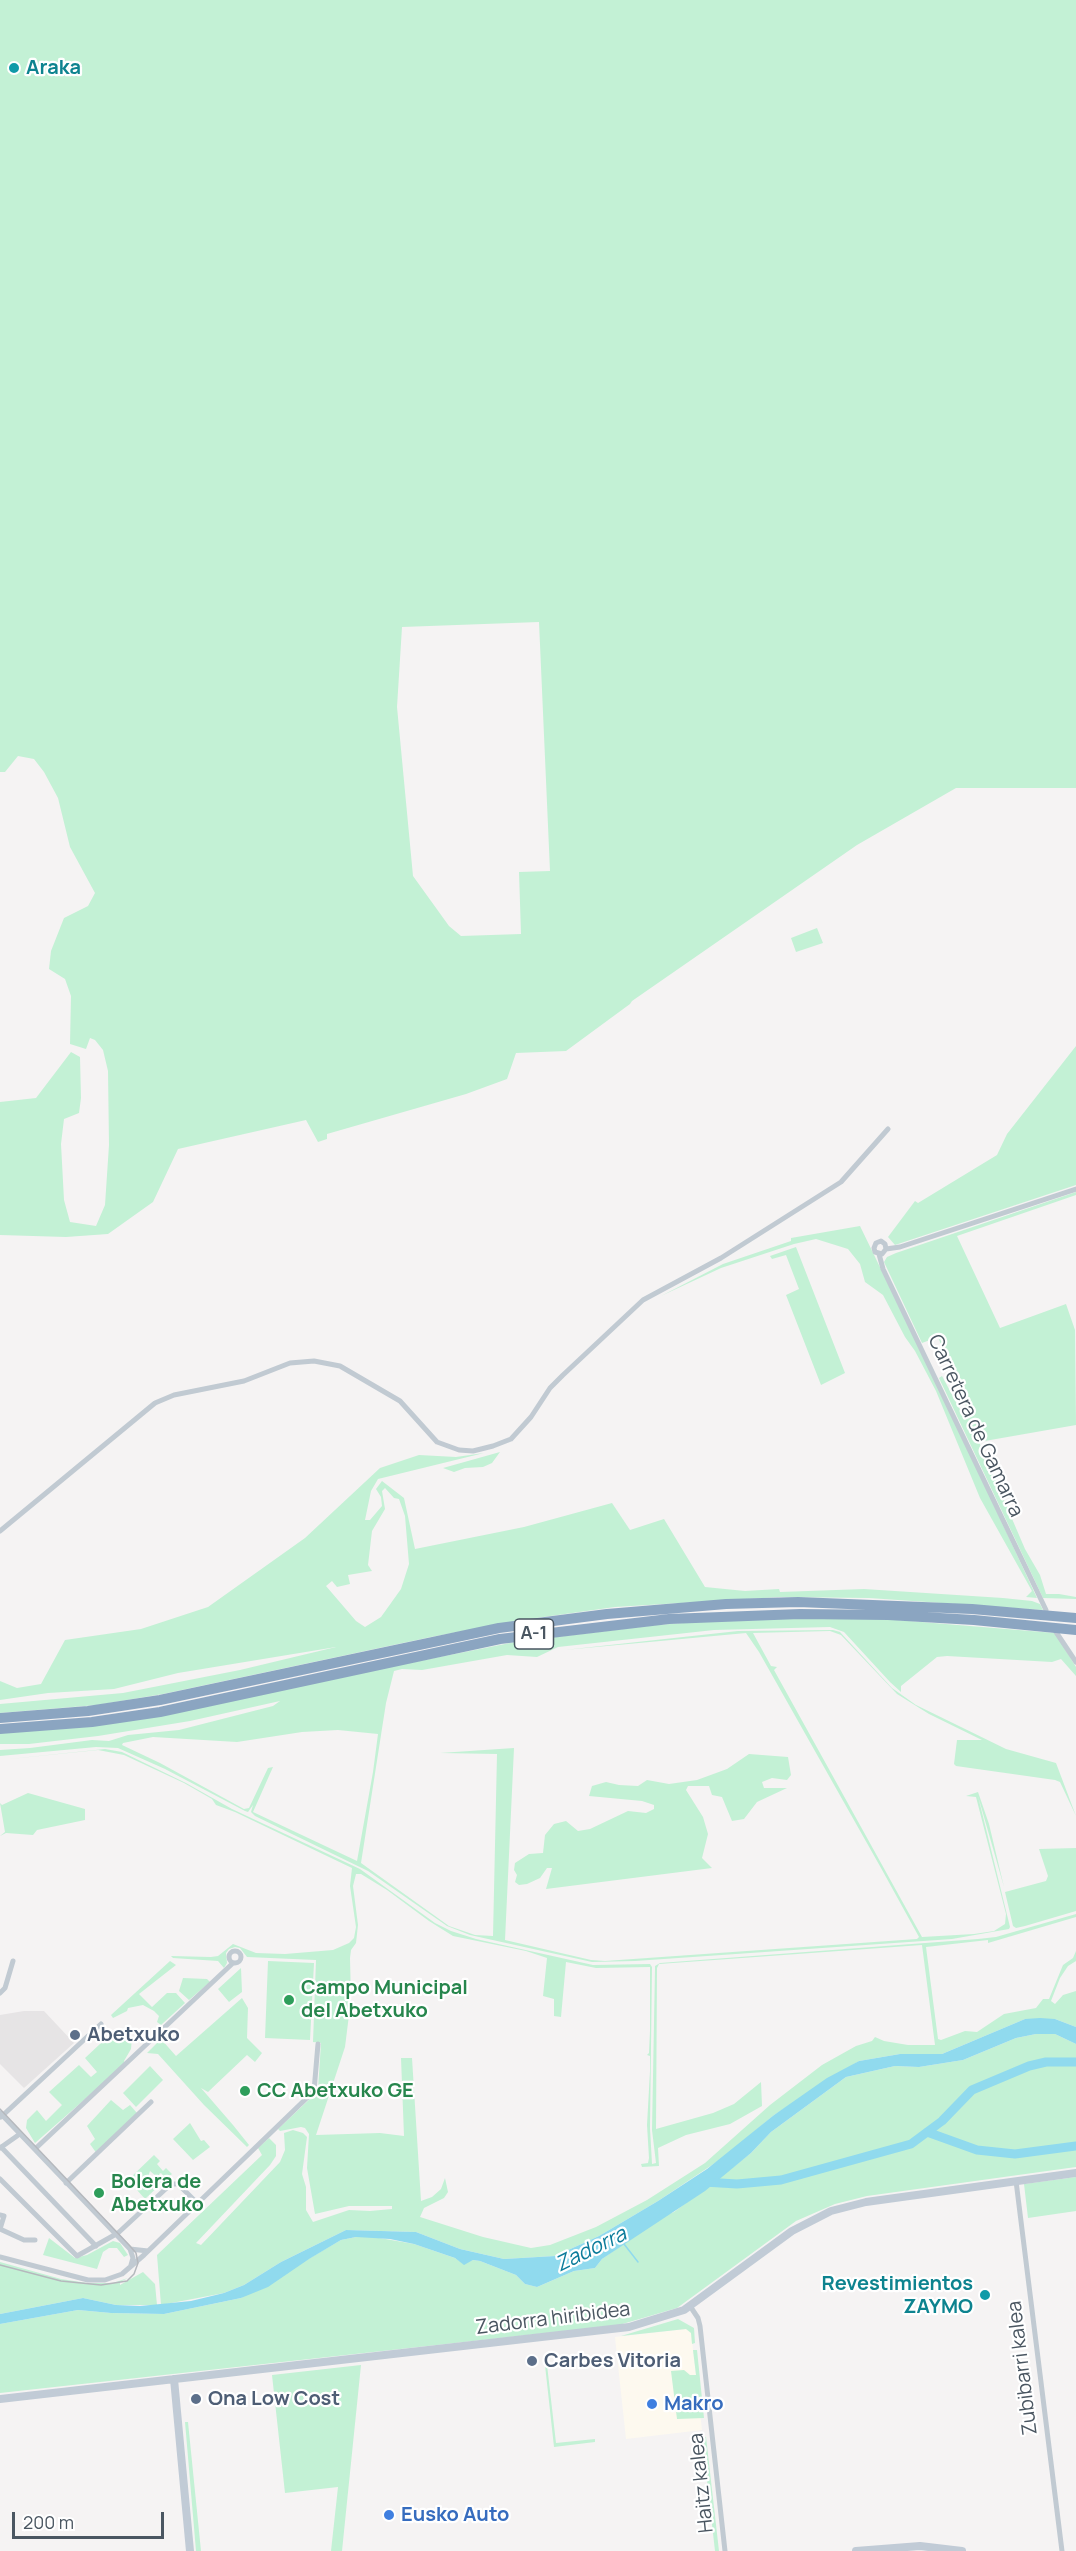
<!DOCTYPE html>
<style>
body{margin:0}
#map{position:relative;width:1076px;height:2551px;overflow:hidden;background:#f5f3f3;font-family:Manrope,sans-serif}
canvas{display:block}
.scale{position:absolute;left:12px;top:2512px;width:152px;height:27px;box-sizing:border-box;border:3px solid #4a5661;border-top:0;padding-left:8px;font-size:18px;line-height:21px;white-space:nowrap;color:#4a5661;-webkit-text-stroke:4px #fff;paint-order:stroke}
</style>
<div id="map">
<canvas width="1076" height="2551"></canvas>
<div class="scale">200 m</div>
</div>
<script>
const g = document.querySelector('canvas').getContext('2d');
g.lineJoin = 'round';
function fill(path, color) { g.fillStyle = color; g.fill(path, 'evenodd'); }
const shape = rows => new Path2D(rows.map(r => 'M' + r).join(''));
function trace(path, color, width, dash) { g.strokeStyle = color; g.lineWidth = width; g.lineCap = dash ? 'butt' : 'round'; g.setLineDash(dash || []); g.stroke(path); }
function drawText(font, color, halo, rows, align = 'center') {
  g.font = font + ' Manrope,sans-serif'; g.lineWidth = 4.5; g.setLineDash([]); g.textBaseline = 'middle'; g.strokeStyle = halo; g.fillStyle = color; for (const [text, x, y, turn = 0] of rows) {
    g.save(); g.translate(x, y); g.rotate((+turn || 0) * Math.PI / 180); g.textAlign = isNaN(turn) ? turn : align; if (halo) g.strokeText(text, 0, 0); g.fillText(text, 0, 0); g.restore();
  }
}
fill(shape([
 [686,2329,691,2332,702,2430,626,2439,615,2337]
]), '#fdf9ef');
fill(shape([
 [24,2011,44,2011,74,2043,24,2088,0,2064,0,2015]
]), '#e6e4e5');
fill(shape([
 [0,0,1076,0,1076,788,956,788,857,845,632,1001,630,1004,566,1051,516,1053,507,1079,466,1094,327,1134,327,1139,318,1142,306,1120,178,1149,153,1202,108,1234,66,1237,0,1235,0,1102,36,1098,71,1052,80,1057,81,1098,79,1113,64,1119,61,1144,64,1200,70,1222,96,1226,105,1205,109,1145,108,1071,103,1050,95,1040,90,1038,86,1049,70,1044,71,996,65,979,49,969,51,951,64,918,88,906,95,893,70,847,58,798,44,772,34,759,18,756,5,772,0,772],
 [539,622,550,871,519,872,521,934,461,936,449,926,413,876,397,707,402,627],
 [817,928,823,943,796,952,791,938],
 [1076,1046,1076,1185,895,1245,888,1237,915,1201,918,1203,997,1155,1007,1134],
 [1076,1192,1076,1195,957,1236,1000,1328,1066,1304,1075,1330,1076,1425,979,1442,1025,1549,1040,1575,1046,1594,1059,1594,1076,1597,1076,1599,1043,1598,939,1378,942,1376,963,1415,969,1414,938,1337,922,1343,884,1262,887,1257,896,1253],
 [860,1226,959,1430,1037,1598,1026,1597,1032,1591,980,1498,936,1391,915,1351,905,1337,883,1295,865,1282,860,1264,848,1249,816,1239,794,1244,721,1268,661,1296,723,1264,791,1241,791,1238],
 [796,1247,845,1373,821,1385,786,1295,799,1289,786,1255,772,1259,770,1256],
 [500,1452,492,1463,483,1467,465,1468,454,1472,443,1468],
 [484,1453,378,1479,371,1491,365,1520,370,1520,382,1506,381,1497,376,1489,382,1481,404,1498,415,1549,524,1527,612,1503,630,1530,664,1519,705,1587,745,1591,779,1589,780,1592,864,1589,1003,1598,1032,1601,1040,1604,1043,1610,869,1598,780,1597,615,1607,522,1620,431,1637,163,1694,97,1705,0,1713,0,1704,123,1693,240,1670,336,1647,178,1673,114,1689,48,1693,0,1700,0,1681,17,1688,41,1684,65,1640,141,1629,208,1607,305,1538,380,1468,419,1455,456,1457],
 [385,1488,394,1498,399,1499,405,1516,409,1564,401,1589,381,1617,365,1627,356,1621,326,1586,332,1581,337,1587,350,1584,348,1575,372,1571,368,1565,372,1531,385,1509,382,1491],
 [739,1619,885,1619,1055,1633,1076,1667,1076,1676,1061,1659,1052,1662,947,1656,937,1657,901,1686,901,1692,890,1682,844,1632,830,1627,714,1630,558,1647,537,1657,507,1655,422,1670,402,1669,394,1671,386,1703,361,1863,449,1926,475,1935,493,1936,497,1754,440,1753,514,1748,505,1940,591,1960,605,1961,917,1939,919,1937,881,1868,759,1652,746,1633,564,1650,738,1631,833,1630,840,1632,892,1688,916,1705,1006,1749,1056,1763,1076,1816,1060,1782,1055,1780,956,1766,954,1764,957,1740,982,1740,929,1714,897,1694,841,1635,830,1631,753,1633,771,1666,777,1667,774,1670,922,1937,974,1934,994,1931,1005,1924,1006,1914,976,1797,966,1796,978,1792,989,1824,1004,1887,978,1796,1010,1927,1009,1929,952,1939,635,1961,592,1962,470,1935,447,1926,368,1871,255,1816,251,1812,253,1805,248,1812,245,1811,165,1769,118,1748,96,1747,0,1756,0,1750,30,1748,92,1740,109,1741,128,1735,179,1730,273,1706,280,1701,190,1721,98,1736,29,1744,0,1744,0,1733,97,1725,515,1642,656,1625],
 [338,1730,378,1734,373,1772,357,1861,253,1812,273,1767,268,1768,249,1808,244,1809,160,1763,122,1745,123,1743,153,1737,237,1742,302,1732],
 [105,1749,122,1752,186,1783,232,1809,360,1869,435,1923,451,1931,476,1939,593,1965,650,1964,652,1967,650,2128,652,2164,656,2163,652,2130,655,1969,655,1966,660,1963,978,1939,996,1937,1076,1914,1076,1917,988,1943,988,1940,926,1947,938,2039,941,2040,965,2031,977,2032,1004,2014,1036,2008,1043,1999,1049,1999,1063,1965,1073,1958,1076,1951,1076,1961,1068,1966,1060,1978,1051,2001,1055,2004,1063,1995,1076,1991,1076,2027,1055,2019,1025,2019,942,2054,900,2054,859,2061,774,2115,727,2155,658,2201,599,2236,555,2256,504,2259,460,2249,416,2232,346,2230,281,2262,244,2285,224,2293,161,2305,157,2255,262,2155,258,2148,269,2138,276,2145,276,2156,270,2165,196,2243,201,2245,280,2162,285,2150,284,2133,293,2130,303,2133,307,2137,302,2174,306,2187,306,2210,313,2222,349,2210,370,2211,392,2209,392,2206,349,2206,315,2214,307,2168,309,2134,305,2128,301,2127,280,2131,278,2129,314,2095,318,2089,321,2043,313,2042,316,1960,247,1957,240,1948,235,1947,229,1949,226,1953,227,1963,224,1968,218,1961,173,1958,171,1956,211,1957,218,1956,233,1944,256,1953,285,1954,333,1950,349,1943,354,1938,356,1927,350,1886,352,1868,235,1812,216,1805,212,1799,184,1783,124,1755,98,1750,0,1760],
 [356,1874,361,1874,387,1890,429,1921,453,1936,526,1951,547,1958,543,1996,554,1999,554,2016,561,2017,566,1962,596,1968,650,1967,650,2031,649,2053,647,2055,650,2056,650,2071,647,2125,649,2158,648,2163,641,2164,642,2167,659,2166,658,2148,686,2135,730,2124,762,2106,761,2082,734,2104,713,2113,656,2129,657,1968,659,1964,922,1945,935,2045,908,2045,884,2041,875,2037,872,2041,856,2046,822,2065,770,2105,705,2163,647,2200,596,2227,550,2245,531,2248,483,2237,420,2217,424,2208,444,2198,448,2192,445,2178,441,2189,432,2197,421,2201,412,2058,401,2058,404,2136,380,2133,316,2135,345,2047,351,1999,350,1958,351,1950,356,1943,358,1925,353,1886],
 [749,1754,788,1757,791,1775,787,1780,772,1778,762,1782,764,1788,787,1788,757,1802,744,1819,732,1821,722,1797,712,1795,709,1786,688,1786,686,1790,703,1817,708,1834,702,1858,712,1868,546,1889,552,1868,547,1868,540,1878,527,1884,519,1885,515,1882,517,1875,514,1870,515,1863,529,1854,543,1853,545,1835,554,1824,566,1821,578,1831,590,1829,628,1811,646,1813,654,1809,654,1805,642,1801,589,1796,592,1786,606,1782,619,1785,638,1786,647,1780,669,1784,697,1780,727,1769],
 [28,1793,85,1809,85,1820,37,1830,33,1835,6,1833,0,1836,5,1832,0,1803,2,1805],
 [1076,1848,1076,1911,1025,1926,1016,1928,1013,1926,1005,1892,1046,1881,1048,1876,1039,1849],
 [170,1961,176,1965,139,1994,152,2007,167,1993,176,1993,185,2003,161,2025,157,2022,159,2016,154,2011,143,2005,128,2008,127,2011,113,2018,111,2015],
 [268,1961,314,1963,310,2040,265,2038],
 [241,1968,242,1992,229,2002,218,1989],
 [183,1978,207,1979,210,1982,189,2000,179,1991],
 [242,1998,248,2008,247,2038,262,2053,255,2062,247,2055,208,2092,201,2088,233,2125,249,2145,247,2147,204,2105,158,2054,147,2053,161,2039,176,2056],
 [115,2030,127,2042,132,2037,131,2049,124,2061,125,2064,35,2143,26,2128,27,2120,37,2110,46,2121,62,2105,49,2092,79,2065,91,2077,97,2072,85,2058],
 [1036,2034,1055,2034,1076,2044,1076,2167,867,2196,835,2204,796,2221,677,2308,619,2325,0,2393,0,2324,78,2310,111,2313,164,2314,241,2298,341,2240,356,2237,374,2237,414,2244,455,2258,464,2264,473,2260,480,2261,516,2275,525,2284,537,2287,574,2271,595,2268,602,2259,664,2216,674,2212,732,2168,751,2153,771,2132,846,2077,895,2066,919,2067,963,2060,1016,2038],
 [150,2066,163,2080,136,2107,123,2093],
 [111,2100,123,2110,130,2105,137,2113,97,2154,90,2144,95,2139,87,2126],
 [190,2123,201,2141,204,2140,210,2147,193,2160,173,2139],
 [154,2155,160,2161,157,2164,163,2171,166,2168,172,2174,166,2179,161,2173,159,2174,164,2181,145,2199,137,2190,150,2178,156,2176,150,2171,148,2177,136,2188,128,2180],
 [1076,2177,1076,2211,1028,2218,1024,2184],
 [49,2238,75,2258,87,2255,113,2241,120,2243,128,2255,124,2257,117,2248,109,2248,103,2252,97,2269,43,2255],
 [0,2262,61,2279,87,2283,113,2283,128,2278,120,2282,120,2285,143,2272,155,2284,157,2305,116,2305,83,2298,0,2314],
 [678,2319,694,2328,695,2343,692,2344,691,2333,686,2329,621,2336],
 [693,2350,697,2350,704,2418,677,2419,671,2371,684,2370,690,2375,696,2375],
 [544,2356,546,2356,556,2443,595,2439,595,2442,554,2447],
 [361,2365,342,2551,331,2551,338,2487,285,2493,272,2375],
 [185,2422,188,2422,201,2551,196,2551],
 [702,2436,706,2437,719,2551,715,2551]
]), '#c3f1d5');
fill(shape([
 [1040,2018,1055,2019,1076,2027,1076,2044,1055,2034,1036,2034,1016,2038,963,2060,919,2067,895,2066,846,2077,771,2132,751,2153,705,2191,602,2259,595,2268,574,2271,537,2287,525,2284,516,2275,480,2261,473,2260,464,2265,455,2258,414,2244,390,2239,356,2237,341,2240,309,2259,268,2287,241,2298,164,2314,111,2313,78,2310,0,2324,0,2314,83,2298,116,2305,140,2306,191,2301,224,2293,244,2285,281,2262,346,2230,416,2232,460,2249,504,2259,555,2256,599,2236,658,2201,707,2169,774,2115,827,2078,859,2061,900,2054,942,2054,1025,2019]
]), '#90daee');
trace(shape([
 [624,2244,638,2262]
]), '#90daee', 1.5);
trace(shape([
 [927,2132,977,2150,1015,2154,1076,2146],
 [704,2182,737,2184,781,2180,911,2144,942,2121,972,2090,1029,2066,1046,2062,1076,2062]
]), '#90daee', 9);
trace(shape([
 [886,1249,885,1244,881,1241,876,1243,874,1248,875,1252,882,1254,886,1249,900,1247,1076,1189],
 [879,1254,883,1269,1046,1610],
 [0,1531,155,1403,174,1395,244,1381,290,1363,314,1361,340,1366,400,1401,437,1442,459,1450,473,1451,493,1446,511,1439,531,1417,550,1388,563,1375,643,1300,721,1258,841,1182,888,1129],
 [1056,1632,1076,1662],
 '229 1957a6 6 0 1 1 12 0a6 6 0 1 1-12 0Z',
 [0,1993,5,1988,13,1961],
 [0,2113,130,2249,133,2258,131,2265],
 [1,2117,101,2024],
 [1,2147,96,2246],
 [0,2148,17,2136],
 [35,2149,233,1963],
 [0,2179,77,2256,118,2233,171,2184,178,2184,197,2203],
 [1016,2181,1062,2551],
 [66,2183,151,2102],
 [0,2215,4,2216,0,2229,24,2240,35,2240],
 [130,2249,148,2251],
 [0,2257,88,2280,105,2280,122,2274,144,2255,314,2091,318,2044],
 [690,2306,698,2318,700,2326,725,2551]
]), '#c1cad2', 5);
trace(shape([
 [174,2379,190,2551],
 [0,2399,629,2327,684,2310,792,2231,831,2211,866,2202,1076,2173],
 [856,2551,920,2546,962,2551]
]), '#c1cbd6', 8);
trace(shape([
 [0,1718,88,1711,160,1700,499,1628,607,1614,726,1604,798,1602,972,1609,1076,1618],
 [0,1729,92,1722,160,1712,500,1639,669,1619,800,1614,888,1615,974,1620,1076,1630]
]), '#8ba5c1', 10);
trace(shape([
 [0,2109,130,2246,136,2253,138,2263,134,2274,127,2281,101,2285,61,2281,0,2265]
]), '#b5b8bd', 1.5);
for (const [x, y, r, color] of [
 [14,68,6,"#0f9aa8"],
 [289,2000,6,"#2e9e5b"],
 [75,2035,6,"#5c6f8a"],
 [245,2091,6,"#2e9e5b"],
 [99,2193,6,"#2e9e5b"],
 [985,2295,6,"#0f9aa8"],
 [532,2361,6,"#5c6f8a"],
 [196,2399,6,"#5c6f8a"],
 [652,2404,6,"#3f7fe0"],
 [389,2515,6,"#3f7fe0"]
]) { const dot = new Path2D(); dot.arc(x, y, r, 0, 2 * Math.PI); g.fillStyle = color; g.fill(dot); trace(dot, '#fff', 2); }
for (const [x, y, w] of [
 [534,1634,39]
]) { const box = new Path2D(); box.roundRect(x - w / 2, y - 15, w, 30, 4.5); g.fillStyle = '#fff'; g.fill(box); trace(box, '#4a5661', 1.5); }
drawText('bold 18px', '#4a5661', null, [
 ["A-1",534,1634]
]);
drawText('bold 20px', '#0d838f', '#fff', [
 ["Araka",26,68],
 ["Revestimientos",973,2284,"right"],
 ["ZAYMO",973,2307,"right"]
], 'left');
drawText('20px', '#4a5661', '#fff', [
 ["Carretera de Gamarra",975,1426,65],
 ["Zadorra hiribidea",553,2319,-7],
 ["Zubibarri kalea",1023,2368,-97],
 ["Haitz kalea",702,2483,-96]
]);
drawText('bold 20px', '#27864d', '#fff', [
 ["Campo Municipal",301,1988],
 ["del Abetxuko",301,2011],
 ["CC Abetxuko GE",257,2091],
 ["Bolera de",111,2182],
 ["Abetxuko",111,2205]
], 'left');
drawText('bold 20px', '#4e5e75', '#fff', [
 ["Abetxuko",87,2035],
 ["Carbes Vitoria",544,2361],
 ["Ona Low Cost",208,2399]
], 'left');
drawText('bold 20px', '#366cbe', '#fff', [
 ["Makro",664,2404],
 ["Eusko Auto",401,2515]
], 'left');
drawText('italic 21px', '#0c7c9b', '#fff', [
 ["Zadorra",591,2250,-26]
]);
</script>
